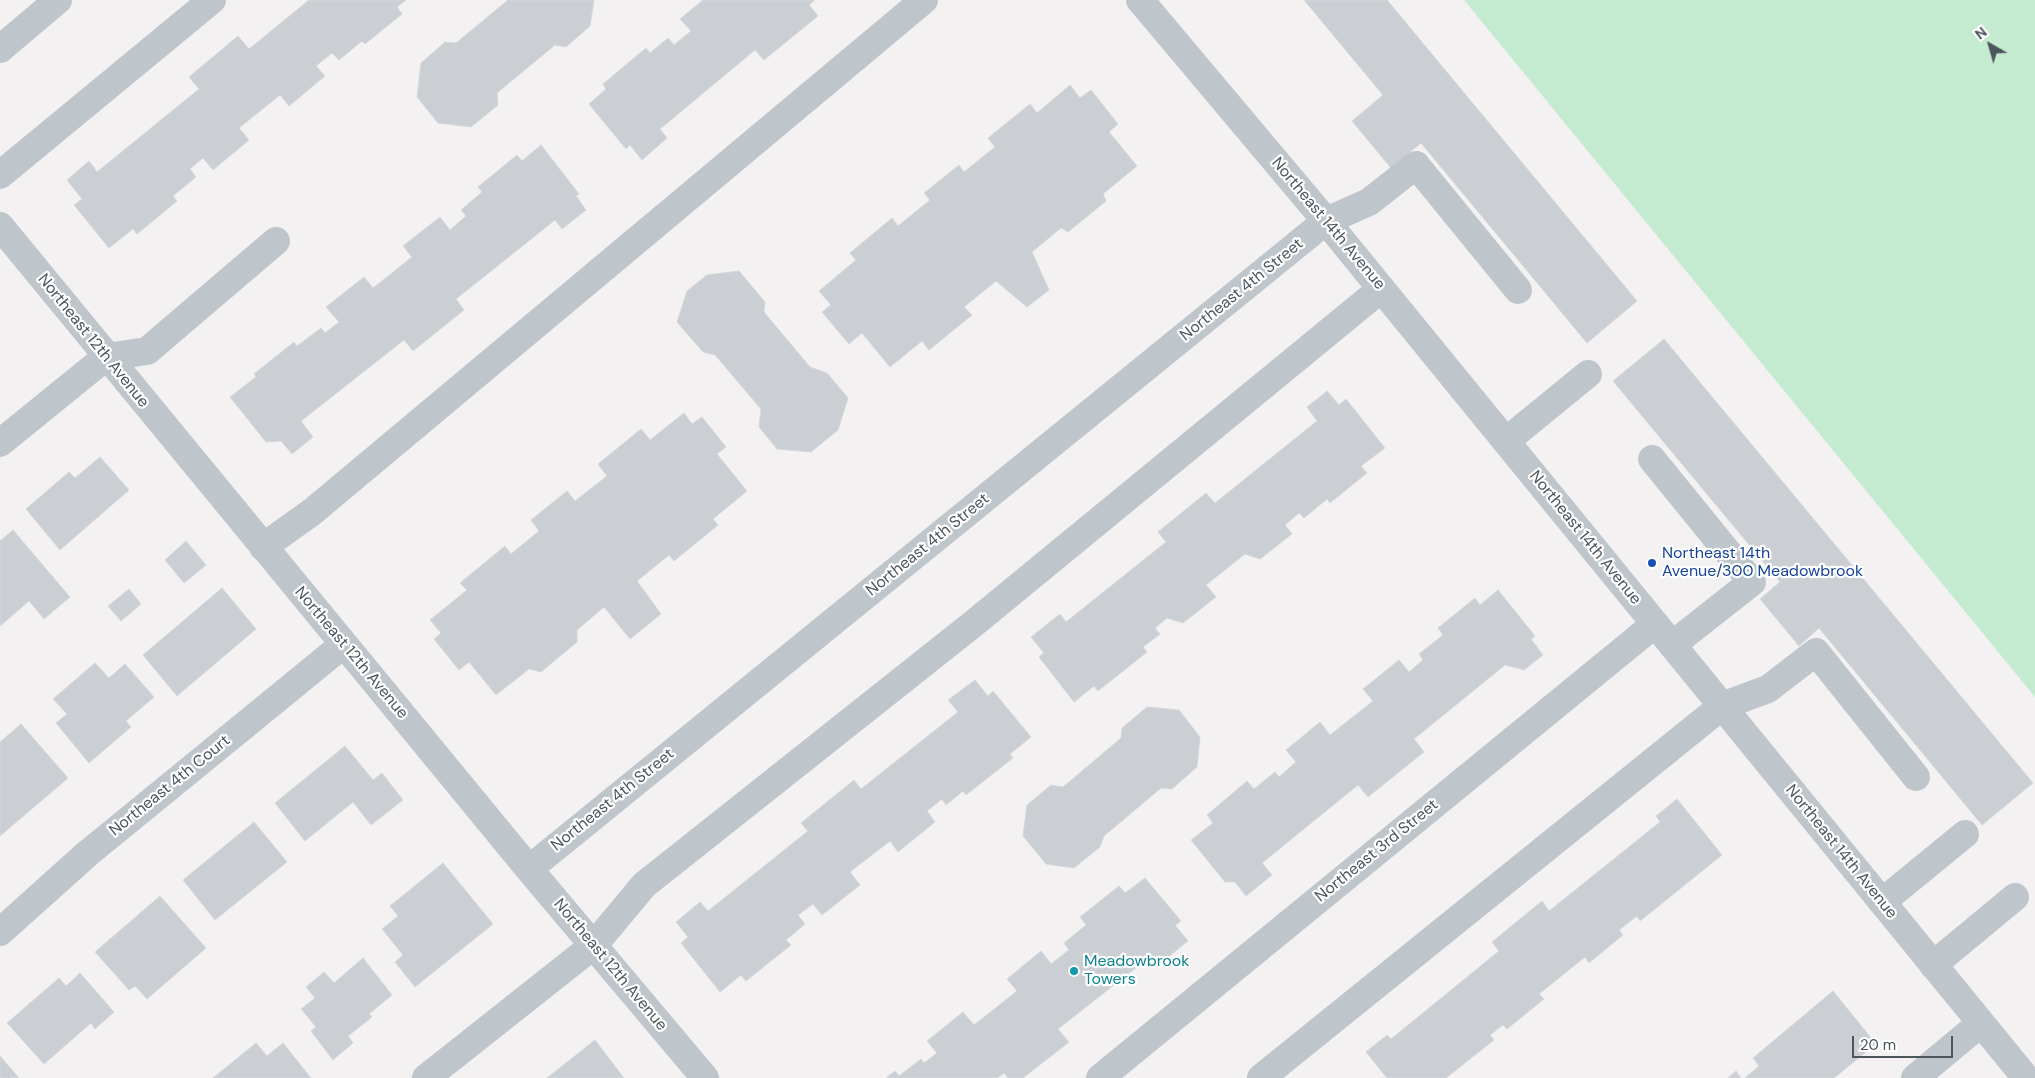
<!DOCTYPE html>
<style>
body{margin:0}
#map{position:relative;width:2035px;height:1078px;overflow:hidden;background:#f3f1f1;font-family:"DM Sans",sans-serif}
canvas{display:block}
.north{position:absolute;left:1965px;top:20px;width:50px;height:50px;-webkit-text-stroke:4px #fff;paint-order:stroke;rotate:322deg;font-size:14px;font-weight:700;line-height:20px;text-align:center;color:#4a555c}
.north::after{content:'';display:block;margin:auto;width:18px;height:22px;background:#4a555c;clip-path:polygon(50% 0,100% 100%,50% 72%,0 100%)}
.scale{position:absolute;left:1852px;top:1036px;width:101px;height:22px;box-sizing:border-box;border:2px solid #4a555c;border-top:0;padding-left:6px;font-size:15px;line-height:18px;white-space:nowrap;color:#4a555c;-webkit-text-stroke:4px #fff;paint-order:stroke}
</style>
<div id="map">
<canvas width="2035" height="1078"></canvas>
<div class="north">N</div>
<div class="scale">20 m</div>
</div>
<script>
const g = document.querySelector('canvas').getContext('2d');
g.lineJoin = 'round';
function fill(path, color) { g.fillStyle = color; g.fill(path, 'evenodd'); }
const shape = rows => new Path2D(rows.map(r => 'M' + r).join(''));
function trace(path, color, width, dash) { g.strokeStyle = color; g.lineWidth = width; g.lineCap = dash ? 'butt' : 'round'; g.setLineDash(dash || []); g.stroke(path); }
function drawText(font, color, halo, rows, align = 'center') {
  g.font = font + ' "DM Sans",sans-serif'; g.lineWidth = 4.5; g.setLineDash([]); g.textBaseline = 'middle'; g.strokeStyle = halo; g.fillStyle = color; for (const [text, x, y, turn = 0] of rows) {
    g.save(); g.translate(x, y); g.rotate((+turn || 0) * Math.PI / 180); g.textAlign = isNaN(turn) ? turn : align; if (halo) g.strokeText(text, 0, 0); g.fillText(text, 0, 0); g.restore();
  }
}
fill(shape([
 [1464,0,2035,0,2035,697]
]), '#c4ebd0');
const building = shape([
 [309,0,406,0,397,7,402,14,365,44,362,41,339,60,332,53,316,66,325,76,289,106,280,95,239,128,249,140,213,170,203,158,190,169,196,177,173,196,177,201,137,234,133,229,109,248,74,205,82,199,67,180,89,161,97,172,199,89,189,77,238,36,249,49,309,0],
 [508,0,594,0,590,26,566,47,555,45,497,93,498,105,471,127,438,123,417,97,421,63,445,42,456,43,508,0],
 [703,0,815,0,809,5,818,16,764,60,755,50,660,129,667,138,642,160,630,145,626,149,589,104,606,89,603,84,646,48,650,53,668,38,674,45,691,31,680,19,703,0],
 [1304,0,1387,0,1637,301,1587,343,1421,143,1391,168,1352,121,1383,95,1304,0],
 [1070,85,1080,98,1091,90,1118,124,1109,132,1137,166,1103,194,1106,201,1068,232,1061,228,1032,252,1049,290,1027,307,996,281,964,307,972,315,929,350,922,341,890,367,862,333,849,344,822,312,831,305,819,291,856,260,850,253,892,218,898,226,930,200,924,193,959,165,964,172,995,147,988,138,1030,104,1037,113,1070,85],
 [541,145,579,194,576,196,586,210,562,229,555,220,456,299,464,310,413,351,404,340,301,421,313,437,292,454,281,441,266,442,230,397,256,377,254,374,294,342,297,346,321,328,325,333,339,322,326,307,364,277,373,288,412,257,403,246,440,217,450,230,466,216,461,210,482,192,478,187,517,155,522,161,541,145],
 [739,271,765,302,764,312,810,367,827,373,848,398,838,430,811,452,777,449,759,427,761,409,715,355,703,352,677,322,687,291,707,275,739,271],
 [1664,339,2033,783,1982,825,1819,628,1799,646,1760,599,1780,582,1613,381,1664,339],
 [1327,391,1339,405,1346,399,1385,448,1361,466,1367,473,1330,503,1327,499,1304,518,1299,513,1285,525,1292,534,1260,559,1245,554,1206,585,1216,597,1183,623,1167,618,1155,628,1160,634,1143,647,1147,652,1098,691,1094,686,1074,702,1039,657,1044,653,1031,637,1060,614,1066,622,1166,542,1158,532,1206,493,1215,503,1317,421,1307,407,1327,391],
 [684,413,692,424,702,417,726,447,717,454,747,491,713,519,718,525,674,561,669,555,637,581,661,614,630,639,604,607,577,630,577,642,541,672,529,669,496,695,469,662,459,670,434,639,441,633,430,620,467,590,460,583,505,546,511,554,539,531,531,520,567,491,575,501,607,476,598,464,641,429,650,440,684,413],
 [100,457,129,490,60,550,26,509,69,472,75,478,100,457],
 [13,530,70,597,44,619,29,601,0,626,0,541,13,530],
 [186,541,206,565,184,583,165,560,186,541],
 [222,588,256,629,177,696,143,655,222,588],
 [129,589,141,604,121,621,108,606,129,589],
 [1498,590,1535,636,1531,639,1543,655,1524,670,1505,665,1414,739,1424,752,1368,797,1358,785,1262,863,1272,875,1246,896,1235,882,1225,882,1191,840,1213,823,1207,815,1247,781,1254,789,1275,772,1279,777,1296,762,1286,750,1320,722,1330,735,1373,701,1363,689,1399,660,1409,672,1423,660,1419,654,1443,635,1438,628,1475,598,1480,605,1498,590],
 [95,663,109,678,125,664,154,697,126,721,131,727,89,763,56,723,67,714,53,699,95,663],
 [975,680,988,696,993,691,1031,737,1010,754,1013,758,966,795,963,791,946,805,942,799,927,811,935,822,898,852,890,841,850,872,860,885,822,915,813,904,798,915,805,924,786,940,791,945,746,981,741,975,720,992,681,943,688,937,676,922,700,902,708,911,808,831,801,823,854,780,861,789,958,712,948,700,975,680],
 [1147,707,1179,710,1200,737,1197,767,1172,789,1161,788,1104,836,1100,847,1074,868,1046,864,1023,836,1027,805,1051,785,1063,787,1121,738,1122,728,1147,707],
 [21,724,68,778,0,836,0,742,21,724],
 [345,746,373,780,382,773,403,800,371,825,353,802,305,841,275,803,345,746],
 [1677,799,1722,855,1640,921,1637,916,1619,930,1623,935,1589,963,1585,957,1539,994,1544,999,1507,1029,1503,1025,1490,1035,1494,1040,1446,1078,1387,1078,1366,1052,1387,1035,1391,1039,1499,951,1492,942,1542,901,1549,911,1660,822,1656,816,1677,799],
 [254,822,287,862,215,920,183,880,254,822],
 [443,863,493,924,415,987,395,962,403,955,382,929,398,916,390,906,443,863],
 [1145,878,1181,921,1175,925,1188,941,1167,958,1151,956,1058,1029,1069,1042,1023,1078,1008,1078,1004,1073,997,1078,886,1078,895,1071,899,1076,921,1059,924,1063,937,1053,927,1041,963,1012,974,1025,1017,991,1007,979,1041,951,1051,964,1069,950,1064,943,1086,925,1080,917,1119,886,1125,893,1145,878],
 [160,896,206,948,147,999,135,986,129,990,95,952,160,896],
 [363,958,392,995,369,1014,372,1017,348,1036,353,1043,333,1060,311,1031,316,1027,301,1009,315,998,306,987,324,972,334,983,363,958],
 [80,973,114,1012,95,1029,91,1023,44,1064,7,1023,59,978,66,986,80,973],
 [1833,991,1876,1044,1834,1078,1745,1078,1759,1066,1753,1058,1833,991],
 [595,1040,624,1078,547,1078,595,1040],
 [256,1043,267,1056,283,1043,311,1078,213,1078,256,1043],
 [0,1056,19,1078,0,1078,0,1056],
 [1736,1071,1741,1078,1728,1078,1736,1071]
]);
fill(building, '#cbced3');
trace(building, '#d5d8db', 1);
trace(shape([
 [1140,0,1326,221,2026,1078],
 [0,49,58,0],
 [0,175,212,0],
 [0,226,529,869,705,1078],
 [1506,441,1588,374],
 [0,443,106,357,147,351,276,241],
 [1652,459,1752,582,1672,645],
 [263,547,312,512,924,0],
 [529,869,1326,221,1369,202,1416,165,1518,290],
 [1882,902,1965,834],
 [0,932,87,854,344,644],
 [1933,965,2015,897],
 [426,1078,594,945,644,885,973,624,1381,289],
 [1100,1078,1655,624],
 [1261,1078,1722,706,1768,689,1816,652,1916,777],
 [1915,1078,1981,1023]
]), '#bec6cc', 28);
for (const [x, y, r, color] of [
 [1652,563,5,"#1a4fb4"],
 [1074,971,5,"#0f9aa8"]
]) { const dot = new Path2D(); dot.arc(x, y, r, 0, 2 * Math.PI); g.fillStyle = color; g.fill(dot); trace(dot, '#fff', 2); }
drawText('16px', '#4a555c', '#fff', [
 ["Northeast 14th Avenue",1328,224,50],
 ["Northeast 4th Street",1242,290,-39],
 ["Northeast 12th Avenue",93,341,51],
 ["Northeast 14th Avenue",1585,538,51],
 ["Northeast 4th Street",928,545,-39],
 ["Northeast 12th Avenue",351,653,50],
 ["Northeast 4th Court",170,786,-39],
 ["Northeast 4th Street",613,800,-39],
 ["Northeast 3rd Street",1377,851,-39],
 ["Northeast 14th Avenue",1841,852,51],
 ["Northeast 12th Avenue",610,965,50]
]);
drawText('16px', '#164399', '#fff', [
 ["Northeast 14th",1662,554],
 ["Avenue/300 Meadowbrook",1662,572]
], 'left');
drawText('16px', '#0d838f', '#fff', [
 ["Meadowbrook",1084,962],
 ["Towers",1084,980]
], 'left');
</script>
